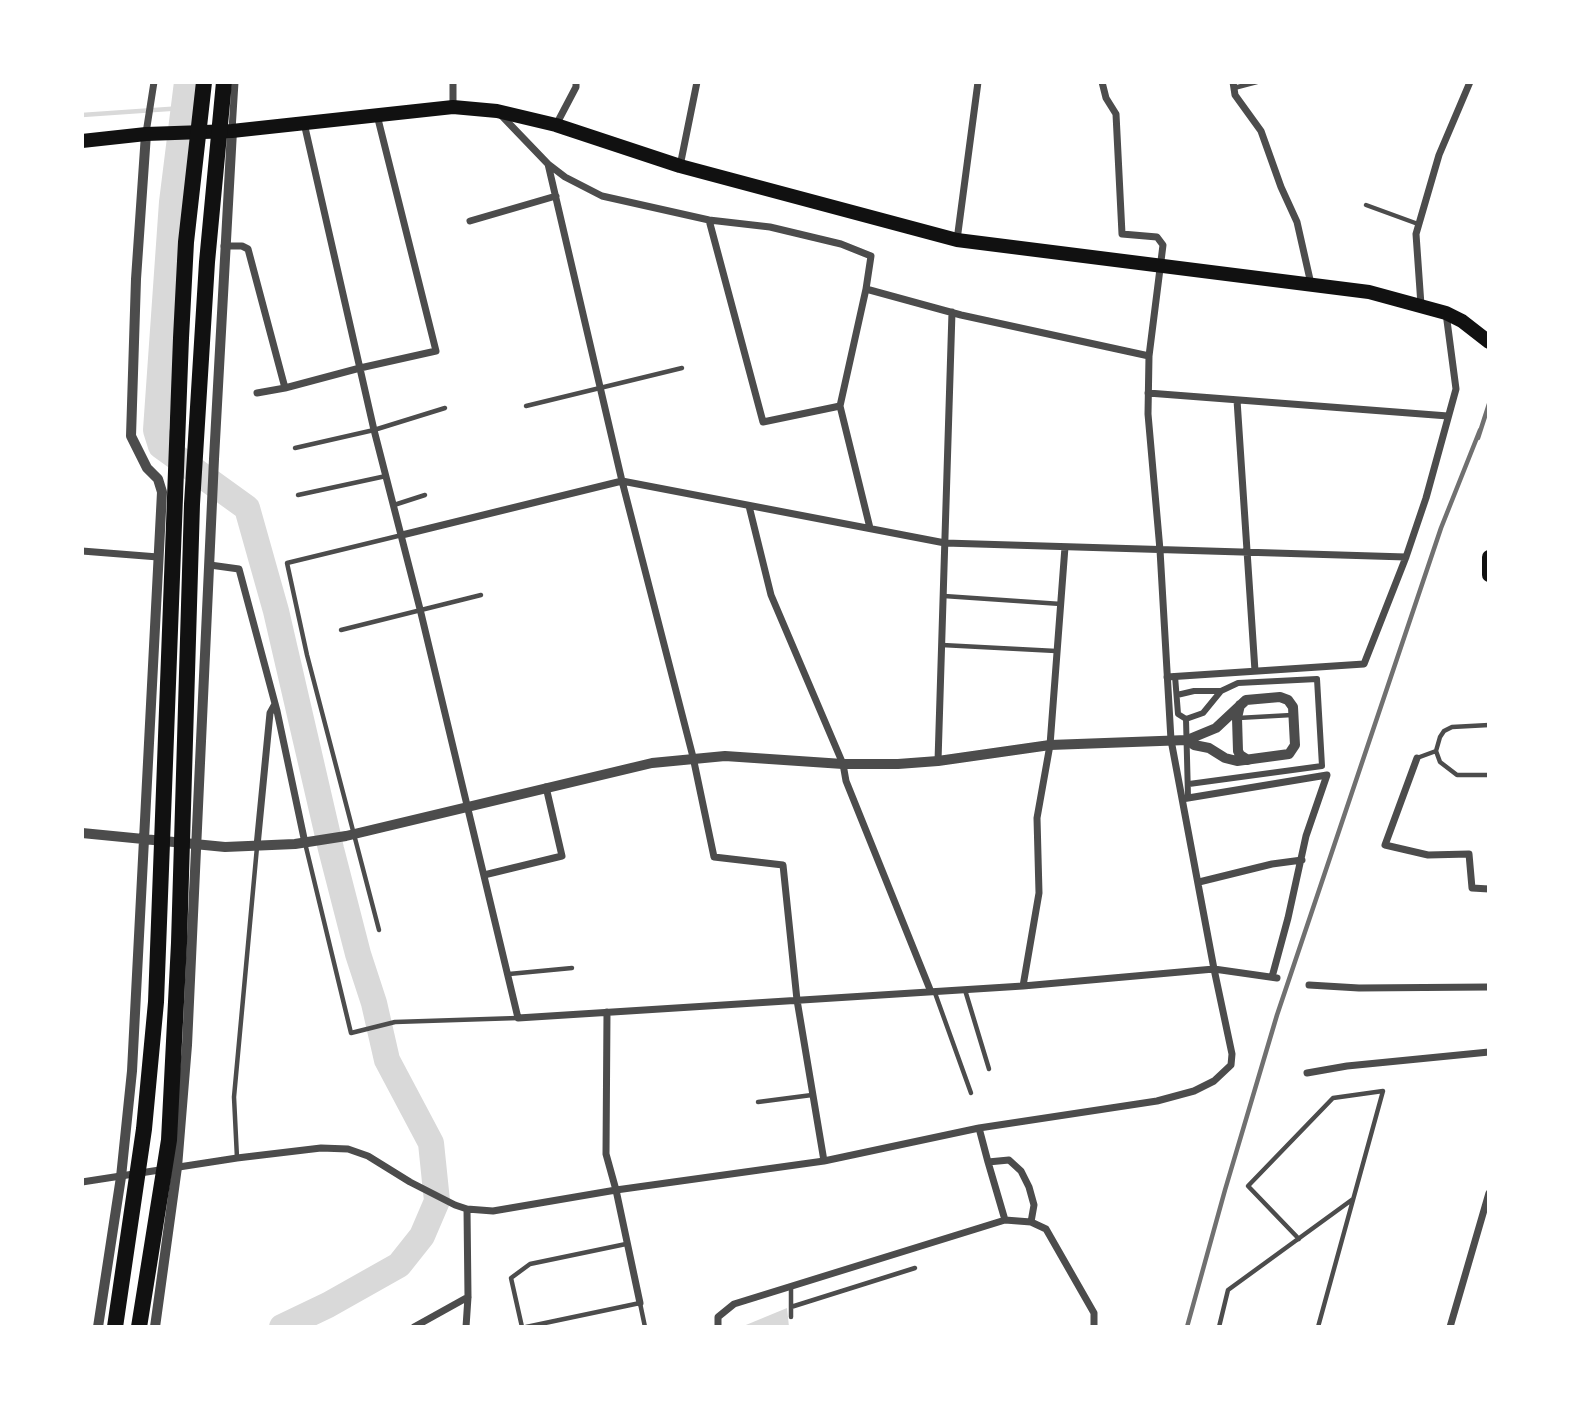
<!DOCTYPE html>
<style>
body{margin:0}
#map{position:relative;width:1571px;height:1409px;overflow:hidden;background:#fff;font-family:Mulish,sans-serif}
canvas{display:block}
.frame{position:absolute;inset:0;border:84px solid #fff;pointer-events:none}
</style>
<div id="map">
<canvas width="1571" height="1409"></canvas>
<div class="frame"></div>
</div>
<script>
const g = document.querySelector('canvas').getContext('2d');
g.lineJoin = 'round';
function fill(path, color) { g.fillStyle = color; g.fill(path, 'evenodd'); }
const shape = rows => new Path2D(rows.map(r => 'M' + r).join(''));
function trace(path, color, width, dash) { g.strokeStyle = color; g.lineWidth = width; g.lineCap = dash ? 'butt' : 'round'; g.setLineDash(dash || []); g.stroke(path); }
fill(shape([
 [787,1308,789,1327,741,1327]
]), '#d9d9d9');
trace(shape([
 [82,115,183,108]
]), '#d9d9d9', 4.5);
trace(shape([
 [187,82,172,202,156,430,161,446,247,508,276,611,331,849,358,954,374,1003,387,1060,431,1143,437,1201,422,1236,399,1265,328,1305,282,1327]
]), '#d9d9d9', 26);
trace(shape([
 [1234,88,1257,82],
 [1366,205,1418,224],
 [526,406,682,368],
 [295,448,374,430,445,408],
 [298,495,386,476],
 [394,505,425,495],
 [944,596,1061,604],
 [341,630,481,595],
 [942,645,1056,651],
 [1238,718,1292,715],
 [1489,725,1452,727,1444,731,1440,737,1436,751,1440,762,1457,775,1489,775],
 [1417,758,1436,751],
 [305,843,351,1033,395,1022,518,1018],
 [379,930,307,655,287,563,402,535],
 [509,974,572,968],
 [965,990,989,1069],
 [935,993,971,1093],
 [758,1102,812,1095],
 [237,1158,234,1097,257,847],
 [1299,1239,1248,1186,1333,1098,1383,1091,1318,1327],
 [791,1307,915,1268],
 [791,1317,791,1287],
 [522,1327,511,1278,530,1264,626,1244],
 [526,1327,640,1303,645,1327],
 [1219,1327,1228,1290,1353,1199]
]), '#4c4c4c', 4.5);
trace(shape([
 [1175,676,1178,714,1186,719,1188,797],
 [1177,695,1194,691,1221,691,1238,683,1317,679,1322,766,1189,784],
 [1186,719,1203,713,1221,691]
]), '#4c4c4c', 6);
trace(shape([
 [453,82,453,107],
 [1233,82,1235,95,1261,131,1281,187,1297,222,1311,284],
 [500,114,548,164,622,481,693,757,714,857,783,865,797,1000,824,1161],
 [304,123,374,430,420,609,518,1018,1023,986,1214,969,1171,740,1160,550,1148,414,1149,356,1163,245,1157,237,1122,234,1116,114,1106,98,1102,82],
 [556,125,576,87,576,82],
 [232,130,235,82],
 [146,133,154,82],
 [548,164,565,177,602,196,709,220,770,227,841,244,871,256,866,289,840,406,870,528],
 [680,166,697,82],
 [709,220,763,422,840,406],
 [470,221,556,196],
 [957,240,978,82],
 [224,246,242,246,248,249,285,388],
 [866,289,961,315,1149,356],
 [1421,305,1416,234,1439,155,1470,82],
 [257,393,285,388,360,368,436,351,377,115],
 [1148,393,1448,416],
 [1237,400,1255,671],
 [749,506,771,595,843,764,846,781,931,992],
 [402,535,622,481,945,543,1406,557],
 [82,551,158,557],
 [210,565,239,569,277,711,305,843],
 [1167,677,1364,664,1406,557,1426,498,1456,389,1446,313],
 [1417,758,1385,845,1428,855,1469,854,1472,888,1489,889],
 [938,761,952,312],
 [1182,799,1327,775,1306,836,1288,918,1272,977],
 [257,846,270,713,275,704],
 [484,875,562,856,546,787],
 [1199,882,1272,864,1302,860],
 [1309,985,1359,988,1489,987],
 [1023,986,1039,893,1037,818,1050,745,1065,547],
 [607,1012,606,1154,616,1190,640,1303],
 [1307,1073,1347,1066,1489,1052],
 [979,1128,988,1162],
 [82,1182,237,1158,321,1148,348,1149,368,1156,410,1182,455,1205,467,1209,493,1211,616,1190,824,1161,979,1128,1157,1101,1194,1091,1214,1081,1231,1065,1232,1054,1214,969,1277,978],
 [1005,1220,988,1162,1009,1160,1021,1171,1029,1187,1034,1205,1031,1222],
 [414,1327,468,1297],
 [466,1327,468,1297,467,1209],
 [718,1327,718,1317,734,1304,1005,1220,1031,1222,1046,1229,1094,1313,1094,1327],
 [1450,1327,1489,1193]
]), '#4c4c4c', 7);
trace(shape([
 [1240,705,1237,718,1238,751,1240,755,1248,760],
 [82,833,225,847,295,844,346,836,652,763,725,756,843,764,898,764,938,761,1050,745,1187,740,1216,728,1246,700,1280,697,1288,700,1293,707,1295,745,1289,754,1237,761,1225,758,1209,748,1194,745,1187,740],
 [98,1327,121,1177,132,1071,162,492,158,479,147,468,131,436,136,279,146,134],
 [155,1327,177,1167,187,1045,214,459,232,131]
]), '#4c4c4c', 10);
trace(shape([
 [82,141,146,134,232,131,453,107,497,111,556,125,680,166,957,240,1369,292,1446,313,1462,321,1489,342],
 [1489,557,1489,575]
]), '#111', 14);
trace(shape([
 [115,1327,144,1129,156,1002,181,338,186,242,204,82],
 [139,1327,169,1140,179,943,192,504,207,262,224,82]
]), '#111', 16);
trace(shape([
 [1478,438,1489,404],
 [1187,1327,1225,1190,1277,1015,1441,528,1480,430]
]), '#707070', 4.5);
</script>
